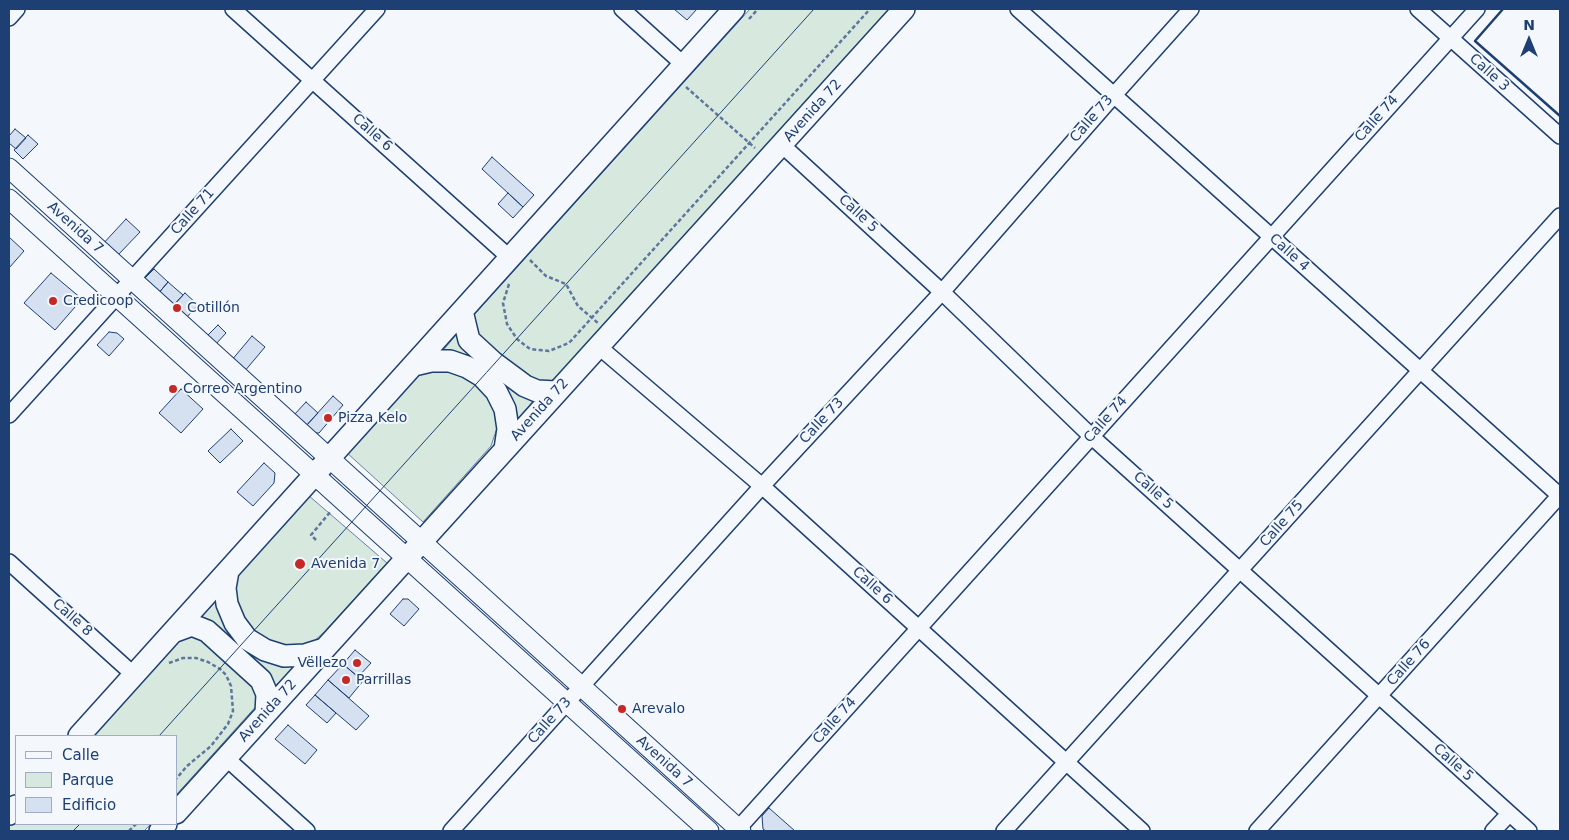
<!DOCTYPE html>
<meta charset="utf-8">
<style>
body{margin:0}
#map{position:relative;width:1569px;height:840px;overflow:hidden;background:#f4f7fb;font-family:"DejaVu Sans",sans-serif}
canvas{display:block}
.frame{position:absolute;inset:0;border:10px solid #1d3f73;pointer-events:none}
.legend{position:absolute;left:15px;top:735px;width:162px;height:90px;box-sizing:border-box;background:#f4f7fb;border:1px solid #9eadc5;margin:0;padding:6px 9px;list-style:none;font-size:15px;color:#1d3f73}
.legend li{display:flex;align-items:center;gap:10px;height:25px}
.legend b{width:25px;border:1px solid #9eadc5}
.north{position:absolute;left:1504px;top:15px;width:50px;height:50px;-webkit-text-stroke:4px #f4f7fb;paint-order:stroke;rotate:0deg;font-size:14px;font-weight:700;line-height:20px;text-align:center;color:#1d3f73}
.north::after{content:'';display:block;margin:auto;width:18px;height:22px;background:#1d3f73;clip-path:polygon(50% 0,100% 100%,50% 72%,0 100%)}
</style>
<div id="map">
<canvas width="1569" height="840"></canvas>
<div class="frame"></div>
<ul class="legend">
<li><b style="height:6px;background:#f4f7fb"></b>Calle</li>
<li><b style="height:14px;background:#d7e8df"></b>Parque</li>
<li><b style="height:14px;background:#d5e0f0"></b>Edificio</li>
</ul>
<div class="north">N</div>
</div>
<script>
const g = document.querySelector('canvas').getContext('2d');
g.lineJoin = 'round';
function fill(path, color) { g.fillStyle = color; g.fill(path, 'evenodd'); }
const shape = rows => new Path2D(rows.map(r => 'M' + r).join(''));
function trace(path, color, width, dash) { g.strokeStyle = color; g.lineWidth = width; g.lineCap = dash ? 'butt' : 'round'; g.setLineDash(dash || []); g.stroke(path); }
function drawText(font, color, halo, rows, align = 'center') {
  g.font = font + ' "DejaVu Sans",sans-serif'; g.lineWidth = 4; g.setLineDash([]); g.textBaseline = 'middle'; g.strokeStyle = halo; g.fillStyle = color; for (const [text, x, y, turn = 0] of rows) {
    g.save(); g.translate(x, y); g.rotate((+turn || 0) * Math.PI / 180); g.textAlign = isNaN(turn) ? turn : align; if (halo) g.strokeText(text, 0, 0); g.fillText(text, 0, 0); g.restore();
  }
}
const green = shape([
 [750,9,889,9,550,384,539,387,475,337,473,316,750,9],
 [461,329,535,399,516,421,482,364,468,356,455,352,441,353,461,329],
 [443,368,484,386,498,412,497,428,491,446,423,522,346,452,419,375,431,370,443,368],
 [308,495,387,563,324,632,312,643,294,647,276,644,257,635,243,621,233,586,240,568,308,495],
 [217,594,221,615,298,664,273,688,195,619,217,594],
 [191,630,259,685,259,703,176,795,176,736,88,736,181,633,191,630],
 [16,815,16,824,151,824,144,831,9,831,9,824,16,815]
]);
fill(green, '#d7e8df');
trace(green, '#687fa3', 1);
const building = shape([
 [674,9,697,9,687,20,674,9],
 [15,129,26,138,16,149,9,143,9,136,15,129],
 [28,135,38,144,23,159,14,150,28,135],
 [492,157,534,195,523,207,482,169,492,157],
 [508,193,523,207,513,218,498,204,508,193],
 [126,219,140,232,118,255,101,246,126,219],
 [9,237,24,251,9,268,9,237],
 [154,269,168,282,157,295,145,284,145,278,154,269],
 [51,273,82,299,55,330,24,303,51,273],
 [168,282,183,295,171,308,157,295,168,282],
 [185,293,198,305,185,319,171,308,185,293],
 [218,325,226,333,215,345,206,337,218,325],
 [109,332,117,333,124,339,109,356,97,345,109,332],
 [252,336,265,347,244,372,231,361,252,336],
 [181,389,203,409,181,433,159,413,181,389],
 [333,396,343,405,319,433,312,433,305,427,333,396],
 [306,402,318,413,305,427,293,416,306,402],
 [231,429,243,441,220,463,208,451,231,429],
 [264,463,275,473,274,483,253,506,237,492,264,463],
 [403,599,408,599,419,609,404,626,390,614,403,599],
 [355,650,371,663,358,677,343,664,355,650],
 [343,664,363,681,349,698,328,680,343,664],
 [328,680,369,716,356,730,315,695,328,680],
 [315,695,336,713,327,723,306,705,315,695],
 [288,725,317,750,305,764,275,739,288,725],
 [769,808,795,831,766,831,763,829,762,816,769,808]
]);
fill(building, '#d5e0f0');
trace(building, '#1d3f73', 1);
const minor = shape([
 [233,9,510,258],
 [622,9,684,65],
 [1018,9,1560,496],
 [1418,9,1560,136],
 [9,18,17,9],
 [782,145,942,292,1091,436,1529,831],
 [598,346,762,486,1142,831],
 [9,415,377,9],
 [9,562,134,675],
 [226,758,307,831],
 [451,831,762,486,942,292,1114,95,1191,9],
 [736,831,1477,9],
 [1004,831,1560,216],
 [1257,831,1560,495],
 [1493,831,1509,814]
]);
const major = shape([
 [9,168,741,831],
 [9,199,709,831]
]);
const highway = shape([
 [462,311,469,340,494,363,525,386,537,391,556,392],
 [414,365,431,361,450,361,467,367,482,376,496,391,505,409,508,429,505,449],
 [228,571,225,588,227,604,235,623,247,639,265,650,284,656,305,655,324,649],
 [173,632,192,625,207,631,261,680,267,694,266,713],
 [79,736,734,9],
 [176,813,904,9],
 [9,814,16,806],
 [160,831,166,824]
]);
trace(minor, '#1d3f73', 18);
trace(major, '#1d3f73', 21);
trace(highway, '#1d3f73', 24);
trace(shape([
 [749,19,758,9],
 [686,87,755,148],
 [530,260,546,276,566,284,578,306,598,323],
 [509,284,503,303,507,324,517,339,530,349,549,351,569,343,870,9],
 [316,540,311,535,331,511],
 [169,663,183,658,196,658,208,662,220,669,226,675,231,686,233,711,228,724,211,746,187,766,176,779],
 [129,831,136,824]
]), '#5e769c', 2.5, [4, 2.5]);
trace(minor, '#f4f7fb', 15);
trace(major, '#f4f7fb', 19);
trace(highway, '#f4f7fb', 21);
trace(shape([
 [159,736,814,9],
 [73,831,80,824]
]), '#1d3f73', 1);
trace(shape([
 [1503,9,1475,41,1560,116]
]), '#1d3f73', 2.5);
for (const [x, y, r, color] of [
 [53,301,5,"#c62828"],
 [177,308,5,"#c62828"],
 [173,389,5,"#c62828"],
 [328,418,5,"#c62828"],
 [300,564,6,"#c62828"],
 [357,663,5,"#c62828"],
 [346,680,5,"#c62828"],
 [622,709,5,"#c62828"]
]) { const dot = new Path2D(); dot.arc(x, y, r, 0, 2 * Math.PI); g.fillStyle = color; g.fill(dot); trace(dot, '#f4f7fb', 2); }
drawText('14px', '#1d3f73', '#f4f7fb', [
 ["Calle 3",1489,73,42],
 ["Avenida 72",813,111,-48],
 ["Calle 73",1092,119,-49],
 ["Calle 74",1377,119,-48],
 ["Calle 6",372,133,42],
 ["Calle 71",193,212,-48],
 ["Calle 5",858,214,43],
 ["Avenida 7",75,228,42],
 ["Calle 4",1289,253,42],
 ["Avenida 72",540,410,-48],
 ["Calle 74",1106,420,-48],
 ["Calle 73",822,421,-47],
 ["Calle 5",1153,491,42],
 ["Calle 75",1282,524,-48],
 ["Calle 6",872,586,42],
 ["Calle 8",72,618,42],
 ["Calle 76",1409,663,-48],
 ["Avenida 72",268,711,-48],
 ["Calle 73",550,721,-48],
 ["Calle 74",835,721,-48],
 ["Avenida 7",664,762,42],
 ["Calle 5",1453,763,42]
]);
drawText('14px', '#1d3f73', '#f4f7fb', [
 ["Credicoop",63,301],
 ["Cotillón",187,308],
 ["Correo Argentino",183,389],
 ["Pizza Kelo",338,418],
 ["Avenida 7",311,564],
 ["Vëllezo",347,663,"right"],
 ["Parrillas",356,680],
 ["Arevalo",632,709]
], 'left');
</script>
